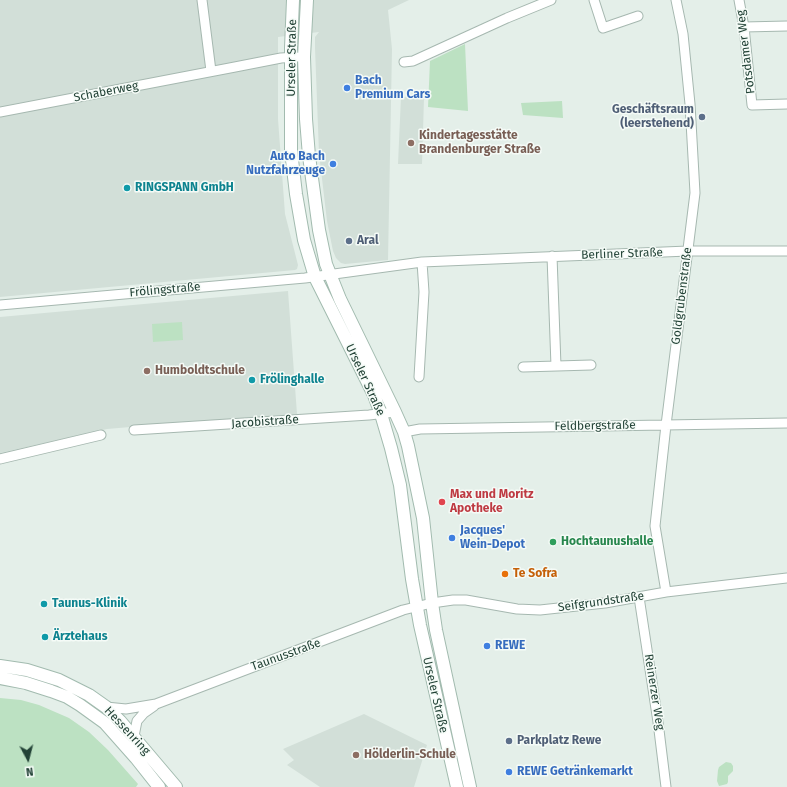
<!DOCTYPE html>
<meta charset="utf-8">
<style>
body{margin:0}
#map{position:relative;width:787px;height:787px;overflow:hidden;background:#e4efe9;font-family:"Fira Sans",sans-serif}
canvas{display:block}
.north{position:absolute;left:8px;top:739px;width:40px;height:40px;-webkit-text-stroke:3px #f5fbf7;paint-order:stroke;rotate:173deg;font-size:11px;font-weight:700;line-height:16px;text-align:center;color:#224236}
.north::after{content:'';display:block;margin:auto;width:14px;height:18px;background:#224236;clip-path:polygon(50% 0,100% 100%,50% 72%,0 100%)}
</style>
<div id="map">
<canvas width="787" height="787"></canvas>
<div class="north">N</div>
</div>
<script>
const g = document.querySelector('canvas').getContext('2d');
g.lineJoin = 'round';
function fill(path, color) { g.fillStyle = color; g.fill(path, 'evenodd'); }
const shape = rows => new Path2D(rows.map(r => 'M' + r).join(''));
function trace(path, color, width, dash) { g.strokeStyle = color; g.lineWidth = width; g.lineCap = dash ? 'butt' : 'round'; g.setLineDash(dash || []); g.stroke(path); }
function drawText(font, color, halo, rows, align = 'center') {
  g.font = font + ' "Fira Sans",sans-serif'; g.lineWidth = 3; g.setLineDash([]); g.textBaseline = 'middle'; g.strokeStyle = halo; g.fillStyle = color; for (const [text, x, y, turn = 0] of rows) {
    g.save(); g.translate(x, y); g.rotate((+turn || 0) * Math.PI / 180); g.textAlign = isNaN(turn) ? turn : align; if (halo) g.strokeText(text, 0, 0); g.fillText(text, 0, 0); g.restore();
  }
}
fill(shape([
 [0,0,409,0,388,10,392,49,388,260,345,264,341,263,336,258,333,251,327,221,319,153,315,48,315,37,319,32,278,37,278,119,285,214,298,265,297,269,295,270,0,297],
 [401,97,424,98,422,164,398,164],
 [288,291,297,414,142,426,107,429,0,453,0,317],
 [364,714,427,745,414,787,320,787,287,765,294,760,283,749]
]), '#d2dfd8');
fill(shape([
 [465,44,468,111,428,107,430,61],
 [562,101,563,118,523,115,521,103],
 [182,322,183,340,153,342,152,324],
 [0,698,21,700,39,705,69,718,89,732,108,750,138,784,136,787,0,787],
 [726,762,731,763,733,766,733,771,728,776,728,782,727,784,719,786,717,781,718,770,719,767]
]), '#bce1c2');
const street = shape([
 [202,0,211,71],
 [594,0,603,28,638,16],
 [739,0,744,27,752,105,787,104],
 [744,27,787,26],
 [404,62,413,61,507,18,551,0],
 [0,112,235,67,281,58,297,57],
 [552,256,556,366],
 [0,305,305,278,422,262,688,251,787,251],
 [523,367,591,365],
 [419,377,424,292,422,262],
 [134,430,369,415,395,412],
 [404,432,420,429,787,423],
 [0,459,101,435],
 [666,592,655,526,666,425,695,193,690,104,683,34,676,0],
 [639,597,658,722,666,787],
 [106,707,126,709,156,704,403,610,432,603,453,600,466,600,517,609,540,610,605,603,666,592,787,578],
 [134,736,137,721,144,713,154,706]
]);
const secondary = shape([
 [293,0,291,48,291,151,296,194,304,240,315,277,374,395,381,414,391,448,400,485,412,579,420,625,457,787],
 [307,0,304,57,306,119,309,156,319,230,326,264,340,299,395,412,404,432,408,446,423,518,432,603,436,630,470,787],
 [0,666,27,670,59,680,89,695,106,707,120,721,176,787],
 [0,678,26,683,51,691,67,697,80,705,105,723,136,758,159,787]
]);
trace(street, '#a6b8b0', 11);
trace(secondary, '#a2bbaf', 14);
trace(street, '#fff', 9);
trace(secondary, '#fff', 12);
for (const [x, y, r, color] of [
 [347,88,4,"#3f7fe0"],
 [702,117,4,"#5c6f8a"],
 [411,143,4,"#8d6e63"],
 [333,164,4,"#3f7fe0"],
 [127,188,4,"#0f9aa8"],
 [349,241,4,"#5c6f8a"],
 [147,371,4,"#8d6e63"],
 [252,380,4,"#0f9aa8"],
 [442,502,4,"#e0444e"],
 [452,538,4,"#3f7fe0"],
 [553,542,4,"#2e9e5b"],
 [505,574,4,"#e8710a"],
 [44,604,4,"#0f9aa8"],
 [45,637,4,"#0f9aa8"],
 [487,646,4,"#3f7fe0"],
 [509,741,4,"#5c6f8a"],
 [356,755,4,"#8d6e63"],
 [509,772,4,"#3f7fe0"]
]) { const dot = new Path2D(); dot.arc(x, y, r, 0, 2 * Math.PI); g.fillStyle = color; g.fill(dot); trace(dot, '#f5fbf7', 1.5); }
drawText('12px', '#224236', '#f5fbf7', [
 ["Potsdamer Weg",746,52,-97],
 ["Urseler Straße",292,58,-89],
 ["Schaberweg",106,92,-11],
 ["Berliner Straße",622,254,-2],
 ["Frölingstraße",165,290,-5],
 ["Goldgrubenstraße",682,296,-83],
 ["Urseler Straße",365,380,65],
 ["Jacobistraße",265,422,-4],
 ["Feldbergstraße",595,426,-1],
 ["Seifgrundstraße",601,602,-8],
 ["Taunusstraße",286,655,-20],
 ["Reinerzer Weg",654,692,81],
 ["Urseler Straße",435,695,77],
 ["Hessenring",127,731,47]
]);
drawText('bold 12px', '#366cbe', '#f5fbf7', [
 ["Bach",355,81],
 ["Premium Cars",355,95],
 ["Auto Bach",325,157,"right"],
 ["Nutzfahrzeuge",325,171,"right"],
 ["Jacques'",460,531],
 ["Wein-Depot",460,545],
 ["REWE",495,646],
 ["REWE Getränkemarkt",517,772]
], 'left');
drawText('bold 12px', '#4e5e75', '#f5fbf7', [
 ["Geschäftsraum",694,110,"right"],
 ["(leerstehend)",694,124,"right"],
 ["Aral",357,241],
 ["Parkplatz Rewe",517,741]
], 'left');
drawText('bold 12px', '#785e54', '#f5fbf7', [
 ["Kindertagesstätte",419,136],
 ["Brandenburger Straße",419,150],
 ["Humboldtschule",155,371],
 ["Hölderlin-Schule",364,755]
], 'left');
drawText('bold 12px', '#0d838f', '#f5fbf7', [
 ["RINGSPANN GmbH",135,188],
 ["Frölinghalle",260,380],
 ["Taunus-Klinik",52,604],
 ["Ärztehaus",53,637]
], 'left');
drawText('bold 12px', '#be3a42', '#f5fbf7', [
 ["Max und Moritz",450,495],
 ["Apotheke",450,509]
], 'left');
drawText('bold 12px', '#27864d', '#f5fbf7', [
 ["Hochtaunushalle",561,542]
], 'left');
drawText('bold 12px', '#c56008', '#f5fbf7', [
 ["Te Sofra",513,574]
], 'left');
</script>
